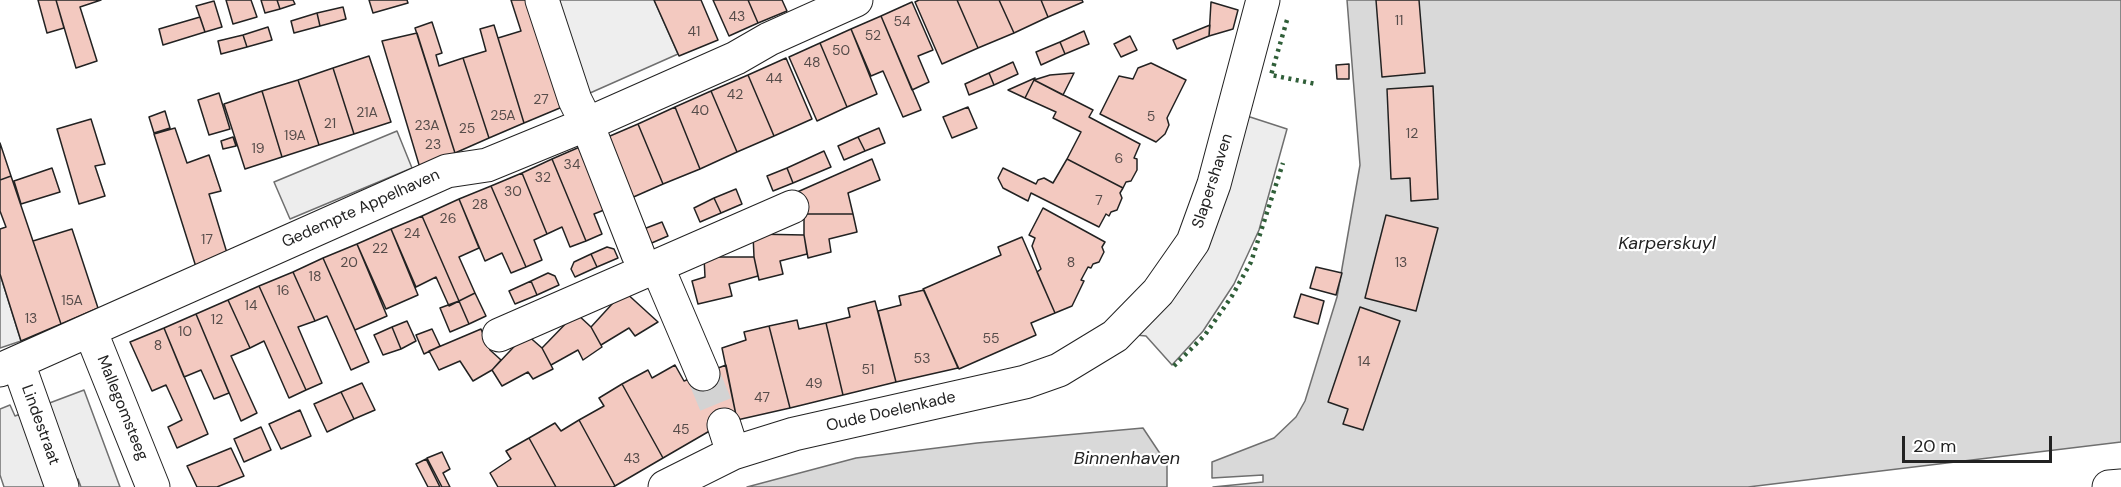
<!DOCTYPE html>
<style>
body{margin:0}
#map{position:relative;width:2121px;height:487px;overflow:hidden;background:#fff;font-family:"DM Sans",sans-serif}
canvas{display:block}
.scale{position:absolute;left:1902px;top:436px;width:150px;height:27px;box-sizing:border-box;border:3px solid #222;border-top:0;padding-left:8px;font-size:18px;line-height:21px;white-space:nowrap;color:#222;-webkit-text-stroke:4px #fff;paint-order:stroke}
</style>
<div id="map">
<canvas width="2121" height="487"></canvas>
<div class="scale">20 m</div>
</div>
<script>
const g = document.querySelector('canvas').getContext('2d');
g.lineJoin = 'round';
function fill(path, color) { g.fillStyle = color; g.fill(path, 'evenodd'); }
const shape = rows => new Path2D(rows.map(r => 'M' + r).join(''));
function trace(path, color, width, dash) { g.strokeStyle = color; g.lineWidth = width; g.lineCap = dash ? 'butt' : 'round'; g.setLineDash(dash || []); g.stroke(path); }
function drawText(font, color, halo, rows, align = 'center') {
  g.font = font + ' "DM Sans",sans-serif'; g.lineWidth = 4.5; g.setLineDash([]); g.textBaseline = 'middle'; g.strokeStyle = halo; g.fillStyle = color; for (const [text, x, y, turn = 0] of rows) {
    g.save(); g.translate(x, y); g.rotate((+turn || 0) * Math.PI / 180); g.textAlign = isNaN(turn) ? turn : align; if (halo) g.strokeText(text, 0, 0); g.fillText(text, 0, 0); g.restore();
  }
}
const green = shape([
 [549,0,654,0,678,54,581,97,549,0]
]);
fill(green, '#eee');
trace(green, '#6f6f6f', 1.5);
const parking = shape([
 [1247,116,1287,129,1259,230,1234,284,1203,331,1172,365,1146,336,1136,335,1247,116],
 [397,131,412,168,290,219,274,182,397,131],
 [0,274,21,341,0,348,0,274],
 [84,390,120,487,81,487,78,479,57,487,4,487,0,475,0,409,10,405,15,416,84,390]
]);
fill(parking, '#ededed');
trace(parking, '#6f6f6f', 1.5);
const water = shape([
 [1347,0,2121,0,2121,442,1748,487,1213,487,1263,482,1263,475,1212,478,1212,462,1274,438,1296,417,1305,401,1337,297,1360,165,1347,0],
 [1143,428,1167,464,1167,487,747,487,856,458,977,443,1143,428]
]);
fill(water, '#d9d9d9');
trace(water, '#6f6f6f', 1.5);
const building = shape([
 [38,0,56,0,64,28,47,33,38,0],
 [56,0,101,0,80,7,97,61,76,68,56,0],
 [226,0,251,0,257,17,233,24,226,0],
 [261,0,277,0,280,9,265,13,261,0],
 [277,0,293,0,295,4,280,9,277,0],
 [369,0,407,0,408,3,373,13,369,0],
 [511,0,534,0,567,105,524,123,498,38,521,31,511,0],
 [654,0,701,0,718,40,679,56,654,0],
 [713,0,748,0,758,23,729,36,713,0],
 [748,0,782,0,787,11,758,23,748,0],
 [919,0,957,0,978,48,942,64,915,2,919,0],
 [957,0,999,0,1014,33,978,48,957,0],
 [999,0,1041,0,1048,17,1014,33,999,0],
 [1041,0,1082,0,1083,2,1048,17,1041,0],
 [1376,0,1419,0,1425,73,1382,77,1376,0],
 [214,1,222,27,205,32,196,6,214,1],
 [912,2,933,50,918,56,929,82,912,90,881,16,912,2],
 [1211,2,1238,10,1233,29,1209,36,1211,2],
 [343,7,346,19,320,26,317,13,343,7],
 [317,13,320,26,294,33,291,21,317,13],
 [881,16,921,110,903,117,883,71,871,76,851,29,881,16],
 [200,17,205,32,163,45,159,29,200,17],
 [432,22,442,53,436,55,439,66,463,58,489,138,455,153,415,28,432,22],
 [494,25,524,123,489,138,463,58,486,51,480,29,494,25],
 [1210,25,1209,36,1177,49,1173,40,1210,25],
 [268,27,272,40,247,47,243,35,268,27],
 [851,29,877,94,847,107,820,43,851,29],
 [1084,31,1089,44,1065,54,1060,42,1084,31],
 [417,33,455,153,420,168,382,41,417,33],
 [243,35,247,47,221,54,218,41,243,35],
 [1130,36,1137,50,1121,57,1114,44,1130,36],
 [1060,42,1065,54,1041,65,1036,52,1060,42],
 [820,43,847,107,817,121,789,57,820,43],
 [369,56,391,122,354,134,333,68,369,56],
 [786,58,812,119,774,136,748,75,786,58],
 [1013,62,1018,74,994,85,989,73,1013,62],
 [1151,63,1186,80,1167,118,1169,125,1165,134,1156,142,1100,114,1119,76,1133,79,1138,68,1151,63],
 [1349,64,1349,79,1337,79,1336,65,1349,64],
 [333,68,354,134,319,145,298,80,333,68],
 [989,73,994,85,969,95,965,84,989,73],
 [1074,73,1063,95,1034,80,1050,75,1074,73],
 [748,75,774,136,737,152,711,91,748,75],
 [1035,78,1025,98,1008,90,1035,78],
 [298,80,319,145,282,157,262,91,298,80],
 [1034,80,1093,110,1089,117,1140,144,1134,158,1137,159,1137,170,1131,181,1126,182,1123,188,1067,159,1081,132,1053,118,1056,112,1025,98,1034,80],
 [1433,86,1438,199,1411,201,1410,178,1391,179,1387,89,1433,86],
 [262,91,282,157,245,169,224,104,262,91],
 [711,91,737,152,700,169,675,107,711,91],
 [219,93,230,129,209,135,198,100,219,93],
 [675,107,700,169,663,184,638,124,675,107],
 [968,107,977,128,952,138,943,117,968,107],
 [165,111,170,128,154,133,149,117,165,111],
 [91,119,105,164,95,166,105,196,79,204,57,129,91,119],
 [638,124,663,184,629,199,603,139,638,124],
 [175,128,187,163,209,155,221,191,209,194,227,253,196,267,154,134,175,128],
 [879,128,885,143,865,151,858,137,879,128],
 [233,137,236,146,223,149,221,141,233,137],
 [858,137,865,151,844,160,838,146,858,137],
 [0,143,11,176,0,180,0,143],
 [582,146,609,208,594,214,602,234,586,241,552,159,582,146],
 [824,151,831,167,793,183,787,168,824,151],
 [552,159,586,241,570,247,562,227,547,234,522,173,552,159],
 [872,159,880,180,848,193,853,214,804,214,795,193,872,159],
 [1067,159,1123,188,1120,193,1122,198,1117,210,1111,212,1109,216,1106,214,1099,227,1031,193,1028,201,1003,188,998,178,1003,168,1036,184,1038,180,1044,178,1053,183,1067,159],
 [52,168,60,192,21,204,14,181,52,168],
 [787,168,793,183,773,191,767,176,787,168],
 [522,173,547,234,534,240,542,260,526,267,491,186,522,173],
 [11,176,61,324,21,341,0,274,0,229,6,227,0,211,0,180,11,176],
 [491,186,526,267,511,273,502,253,485,261,459,199,491,186],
 [736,189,742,204,721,213,714,198,736,189],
 [714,198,721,213,700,222,694,208,714,198],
 [459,199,479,248,459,257,475,293,459,301,422,216,459,199],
 [1043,208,1105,242,1102,247,1104,252,1099,262,1093,264,1091,268,1088,267,1081,280,1084,281,1072,306,1055,313,1037,272,1041,269,1032,246,1035,238,1029,235,1043,208],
 [804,214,853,214,857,232,829,239,831,252,808,258,804,235,804,214],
 [1386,215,1438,228,1416,311,1365,298,1386,215],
 [422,216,459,301,449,306,436,277,416,287,391,229,422,216],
 [662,222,668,236,647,245,641,230,662,222],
 [72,229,98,308,61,324,33,241,72,229],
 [391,229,418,295,386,309,357,244,391,229],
 [753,234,804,235,807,254,780,261,783,274,759,280,754,257,753,234],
 [1022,237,1055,313,1031,323,1036,335,959,369,923,289,1001,255,998,247,1022,237],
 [357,244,387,316,355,330,323,258,357,244],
 [607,247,614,249,618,258,597,267,591,254,607,247],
 [591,254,597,267,575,277,571,269,574,262,591,254],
 [704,257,754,257,758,276,729,284,732,296,698,304,692,281,705,277,704,257],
 [323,258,369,362,351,370,327,316,315,321,293,272,323,258],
 [1316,267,1342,273,1336,295,1310,288,1316,267],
 [293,272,315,321,298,327,322,383,306,390,259,286,293,272],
 [548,273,555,276,559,285,537,295,531,281,548,273],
 [531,281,537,295,515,304,509,291,531,281],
 [259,286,306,390,289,398,264,341,250,348,228,300,259,286],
 [924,290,958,368,896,382,878,311,901,305,899,296,924,290],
 [624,291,658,322,635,336,629,328,601,345,591,327,624,291],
 [475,293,486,316,469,324,459,301,475,293],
 [1301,294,1324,301,1318,324,1294,317,1301,294],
 [228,300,250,348,231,356,257,413,241,421,196,314,228,300],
 [459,301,469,324,450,332,440,308,459,301],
 [875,301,896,382,843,395,826,323,850,317,848,308,875,301],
 [1360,307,1400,321,1363,430,1343,424,1348,409,1328,402,1360,307],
 [576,313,591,327,602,347,583,360,578,350,551,365,542,348,576,313],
 [196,314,229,393,214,399,201,370,184,377,164,328,196,314],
 [797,320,799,329,826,323,843,395,790,408,769,326,797,320],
 [407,321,416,341,401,349,392,327,407,321],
 [769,326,790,408,737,420,722,348,746,340,744,332,769,326],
 [392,327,401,349,383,355,374,335,392,327],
 [164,328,208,434,177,448,168,427,182,420,166,385,152,391,130,342,164,328],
 [432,329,440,346,424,354,416,335,432,329],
 [481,329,490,350,501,360,492,370,473,381,460,361,439,370,429,351,481,329],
 [526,334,542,348,553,369,533,379,528,372,502,386,492,370,526,334],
 [675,365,684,381,726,365,737,420,713,429,663,458,622,384,648,370,652,378,675,365],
 [362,383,375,410,354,419,341,392,362,383],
 [622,384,663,458,615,486,579,420,604,406,599,398,622,384],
 [341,392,354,419,327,432,314,404,341,392],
 [300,410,311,436,281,449,269,424,300,410],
 [579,420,615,486,613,487,556,487,529,438,555,423,561,431,579,420],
 [261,427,271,450,244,462,234,439,261,427],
 [529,438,556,487,498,487,490,473,511,459,506,451,529,438],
 [231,448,244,476,217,487,197,487,187,466,231,448],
 [442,452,450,469,443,473,450,487,442,487,427,458,442,452],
 [426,459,440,487,428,487,416,464,426,459]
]);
fill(building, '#f3c9c0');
trace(building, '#222', 1.5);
trace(shape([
 [703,374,724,425]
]), '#d3d3d3', 33, [33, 16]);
const minor = shape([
 [542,0,575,100,587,124,638,254],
 [657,266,703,374],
 [90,330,153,487],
 [499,335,792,207],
 [18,363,62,487],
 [0,370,447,171,487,165,587,124,736,58,769,39,856,0],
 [724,425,733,453],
 [665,487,733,453,794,434,1025,382,1059,370,1115,336,1158,292,1193,242,1214,184,1263,0],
 [2109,487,2121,486]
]);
trace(minor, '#222', 35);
trace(minor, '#fff', 33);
trace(shape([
 [1287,20,1271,75,1316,84],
 [1174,366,1205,335,1232,296,1251,262,1283,163]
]), '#2f5e38', 4.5, [3, 4.5]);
drawText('14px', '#564c4a', null, [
 ["43",737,17],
 ["11",1399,21],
 ["54",902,22],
 ["41",694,32],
 ["52",873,36],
 ["50",841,51],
 ["48",812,63],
 ["44",774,79],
 ["42",735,95],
 ["27",541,100],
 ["40",700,111],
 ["21A",367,113],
 ["25A",503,116],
 ["5",1151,117],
 ["21",330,124],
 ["23A",427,126],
 ["25",467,129],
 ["12",1412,134],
 ["19A",295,136],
 ["23",433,145],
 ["19",258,149],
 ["6",1119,159],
 ["34",572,165],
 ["32",543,178],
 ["30",513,192],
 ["7",1099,201],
 ["28",480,205],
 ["26",448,219],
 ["24",412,234],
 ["17",207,240],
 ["22",380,249],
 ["20",349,263],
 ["8",1071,263],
 ["13",1401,263],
 ["18",315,277],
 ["16",283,291],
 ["15A",72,301],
 ["14",251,306],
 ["13",31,319],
 ["12",217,320],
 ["10",185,332],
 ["55",991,339],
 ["8",158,346],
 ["53",922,359],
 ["14",1364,362],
 ["51",868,370],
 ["49",814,384],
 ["47",762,398],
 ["45",681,430],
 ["43",632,459]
]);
drawText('16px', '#222', '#fff', [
 ["Slapershaven",1213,181,-72],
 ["Gedempte Appelhaven",361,209,-24],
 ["Mallegomsteeg",122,408,68],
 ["Oude Doelenkade",891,412,-13],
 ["Lindestraat",40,425,70]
]);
drawText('italic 18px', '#222', '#fff', [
 ["Karperskuyl",1667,244],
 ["Binnenhaven",1127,459]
]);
</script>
